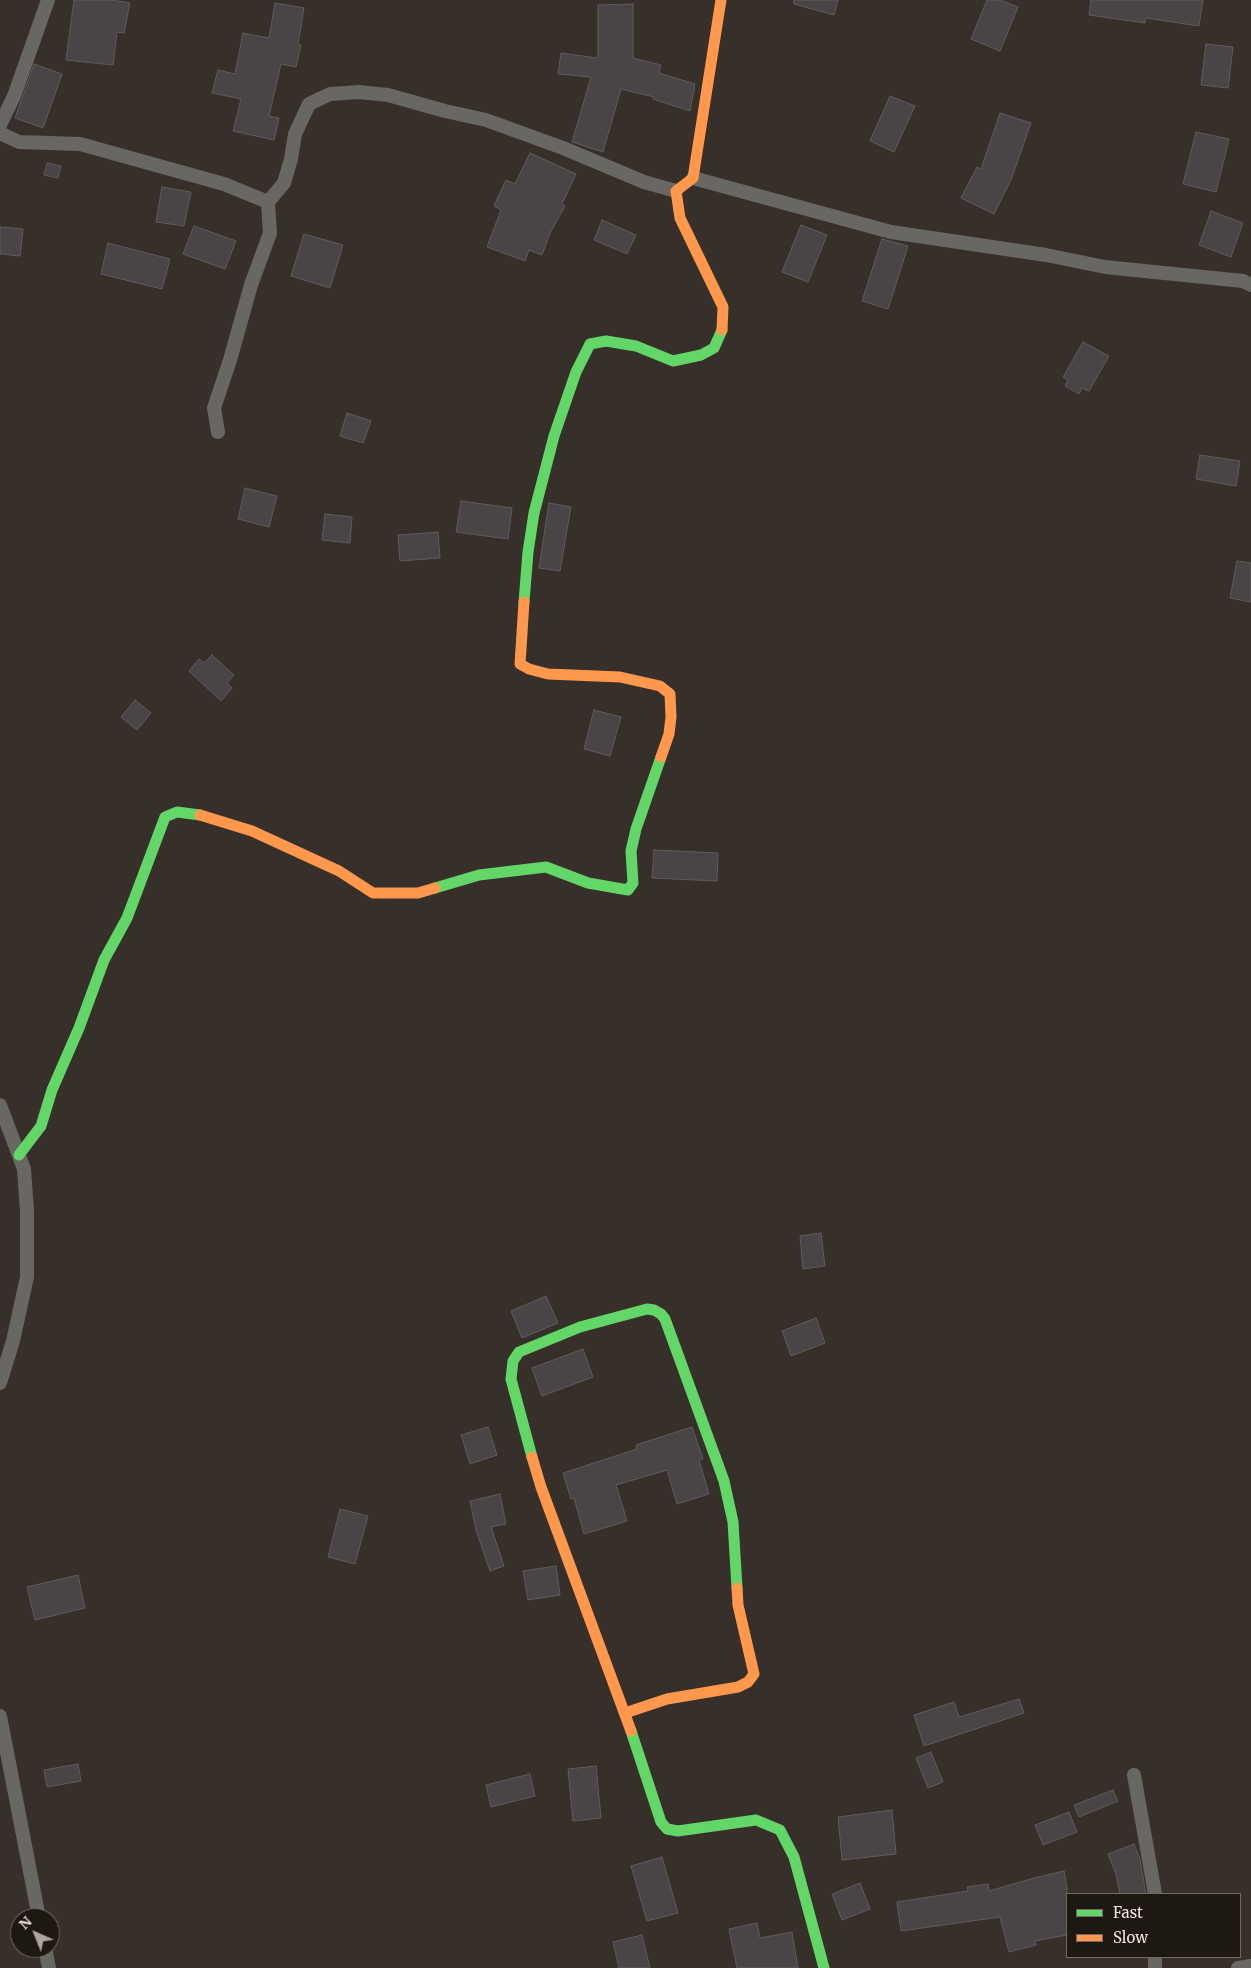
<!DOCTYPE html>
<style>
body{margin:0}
#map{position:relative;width:1251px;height:1968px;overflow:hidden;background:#362f2a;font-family:Merriweather,serif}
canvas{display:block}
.legend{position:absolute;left:1066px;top:1893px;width:175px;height:65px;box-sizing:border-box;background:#1e1813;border:1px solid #716a64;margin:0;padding:6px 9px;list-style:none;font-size:15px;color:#eee4de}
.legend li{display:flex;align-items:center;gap:10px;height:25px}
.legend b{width:25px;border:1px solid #716a64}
.north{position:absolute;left:10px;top:1908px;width:50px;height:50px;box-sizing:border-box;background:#1e1813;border:1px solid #716a64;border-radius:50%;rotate:316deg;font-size:14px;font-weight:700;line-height:20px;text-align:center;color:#eee4de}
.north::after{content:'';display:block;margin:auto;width:18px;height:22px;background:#aea59f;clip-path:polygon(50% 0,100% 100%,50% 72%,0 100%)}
</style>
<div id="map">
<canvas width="1251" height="1968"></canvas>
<ul class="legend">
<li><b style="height:6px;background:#63d668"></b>Fast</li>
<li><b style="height:6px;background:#ff974d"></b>Slow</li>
</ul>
<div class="north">N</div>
</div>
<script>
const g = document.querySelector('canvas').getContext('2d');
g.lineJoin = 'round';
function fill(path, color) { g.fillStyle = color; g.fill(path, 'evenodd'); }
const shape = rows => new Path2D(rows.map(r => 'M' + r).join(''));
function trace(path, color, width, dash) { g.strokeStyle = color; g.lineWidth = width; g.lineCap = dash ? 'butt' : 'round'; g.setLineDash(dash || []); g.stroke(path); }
const building = shape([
 [74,0,112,0,130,3,124,33,117,32,113,65,66,60,74,0],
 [794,0,838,0,834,15,794,4,794,0],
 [987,0,1000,0,1018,7,1000,51,971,39,987,0],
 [1091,0,1203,0,1199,26,1146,18,1145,23,1089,15,1091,0],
 [275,3,304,8,298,44,301,45,296,67,281,64,269,116,279,118,274,140,233,131,241,99,212,93,218,70,235,74,243,33,269,38,275,3],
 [633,4,633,58,661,65,659,73,695,84,690,111,653,99,654,97,621,89,603,152,572,142,591,77,558,74,561,53,598,58,598,5,633,4],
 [1206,44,1233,47,1228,88,1201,85,1206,44],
 [34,64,62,74,43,128,15,118,34,64],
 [890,96,915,106,894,152,870,141,890,96],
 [1000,113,1031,123,1011,180,994,214,961,198,977,167,981,169,1000,113],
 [1196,132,1229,139,1216,192,1183,184,1196,132],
 [530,153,576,174,562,204,565,206,550,233,542,255,529,250,525,261,487,247,501,210,494,206,506,180,515,184,530,153],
 [47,163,61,166,58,178,44,175,47,163],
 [162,187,191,192,184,226,156,222,162,187],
 [1211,211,1243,223,1231,257,1199,245,1211,211],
 [602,220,636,235,627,254,594,240,602,220],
 [801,225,827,235,808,282,782,272,801,225],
 [194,226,236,241,225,269,183,254,194,226],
 [0,227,23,229,20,256,0,254,0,227],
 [304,234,343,245,330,288,291,276,304,234],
 [882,239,908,246,888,309,862,301,882,239],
 [108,243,170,259,162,289,101,274,108,243],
 [1083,342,1109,356,1089,391,1082,388,1079,394,1065,386,1068,380,1063,377,1083,342],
 [347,413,371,421,363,443,340,436,347,413],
 [1200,455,1240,461,1236,486,1196,479,1200,455],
 [245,488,277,496,269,527,238,519,245,488],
 [461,501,512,508,508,539,456,532,461,501],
 [549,503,571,507,560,571,539,568,549,503],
 [325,514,352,517,350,543,322,540,325,514],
 [438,532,440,558,400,561,398,535,438,532],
 [1237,561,1251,563,1251,602,1230,598,1237,561],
 [212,655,234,675,227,683,232,688,221,701,189,671,199,659,204,663,212,655],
 [135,700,151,713,137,730,121,717,135,700],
 [594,710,621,717,610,756,584,749,594,710],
 [654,850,718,853,717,881,652,878,654,850],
 [821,1233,825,1266,803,1269,800,1236,821,1233],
 [546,1296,558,1323,522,1338,511,1311,546,1296],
 [816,1318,825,1343,791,1356,782,1331,816,1318],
 [583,1349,593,1377,542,1396,532,1368,583,1349],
 [488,1427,497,1455,470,1464,461,1435,488,1427],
 [692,1427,703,1459,699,1460,709,1494,677,1504,667,1470,616,1485,627,1521,584,1534,574,1498,571,1499,563,1473,637,1449,636,1445,692,1427],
 [500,1494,506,1524,491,1527,504,1566,490,1571,476,1530,470,1501,500,1494],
 [340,1509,368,1516,355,1564,328,1557,340,1509],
 [556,1566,560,1595,528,1600,523,1571,556,1566],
 [78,1575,85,1608,35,1620,27,1587,78,1575],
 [1019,1699,1024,1713,924,1746,914,1715,954,1702,959,1717,1019,1699],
 [931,1752,943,1782,928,1788,916,1758,931,1752],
 [78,1764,81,1781,47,1787,44,1770,78,1764],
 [596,1766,601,1818,573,1821,568,1769,596,1766],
 [530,1774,535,1796,491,1807,486,1785,530,1774],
 [1113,1790,1118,1801,1079,1817,1074,1805,1113,1790],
 [892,1810,896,1854,842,1860,838,1817,892,1810],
 [1069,1812,1077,1832,1043,1845,1035,1825,1069,1812],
 [1134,1844,1140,1859,1146,1894,1120,1894,1116,1874,1108,1854,1134,1844],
 [662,1857,678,1913,647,1921,631,1866,662,1857],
 [1064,1871,1067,1888,1067,1935,1035,1941,1036,1945,1009,1952,1000,1917,901,1931,897,1902,968,1891,967,1887,988,1884,989,1891,1034,1878,1064,1871],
 [860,1883,870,1909,842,1920,832,1894,860,1883],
 [757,1923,760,1938,792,1932,798,1968,737,1968,729,1929,757,1923],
 [642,1935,650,1968,619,1968,613,1942,642,1935]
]);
fill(building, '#494445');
trace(building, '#605c5c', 1);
trace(shape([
 [0,125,14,96,48,0],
 [0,133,19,142,80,144,224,184,268,202,270,233,251,285,230,360,214,408,218,432],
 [693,178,891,232,1046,255,1105,267,1243,281,1251,285],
 [268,202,284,183,291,159,295,134,309,104,330,94,359,92,388,95,445,111,486,120,563,148,644,182,676,191],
 [0,1105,24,1169,27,1211,27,1277,13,1341,0,1383],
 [0,1716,39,1918],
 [1134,1775,1155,1894],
 [45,1948,49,1968],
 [1155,1968,1155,1957],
 [1238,1968,1251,1966]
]), '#686764', 14);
trace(shape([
 [524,602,528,552,534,513,554,436,576,372,590,344,606,341,636,346,673,361,701,355,714,348,722,330],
 [435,888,479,875,546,867,588,883,628,890,633,883,631,851,636,829,661,757],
 [19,1155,41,1126,52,1090,79,1028,104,960,127,918,165,817,177,812,200,815],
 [532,1457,511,1379,513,1361,519,1352,580,1327,647,1309,654,1310,661,1314,665,1319,724,1481,733,1522,737,1588],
 [631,1731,661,1822,667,1829,678,1831,756,1820,780,1830,794,1857,824,1968]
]), '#63d668', 11);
trace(shape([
 [721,0,693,178,676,191,680,218,723,307,722,330],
 [524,602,520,664,529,669,548,674,620,677,660,686,670,694,671,717,669,734,661,757],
 [200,815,252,831,339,871,373,893,418,893,435,888],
 [532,1457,541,1487,631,1731],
 [625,1713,667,1699,738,1687,748,1682,754,1674,738,1605,737,1588]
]), '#ff974d', 11);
</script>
